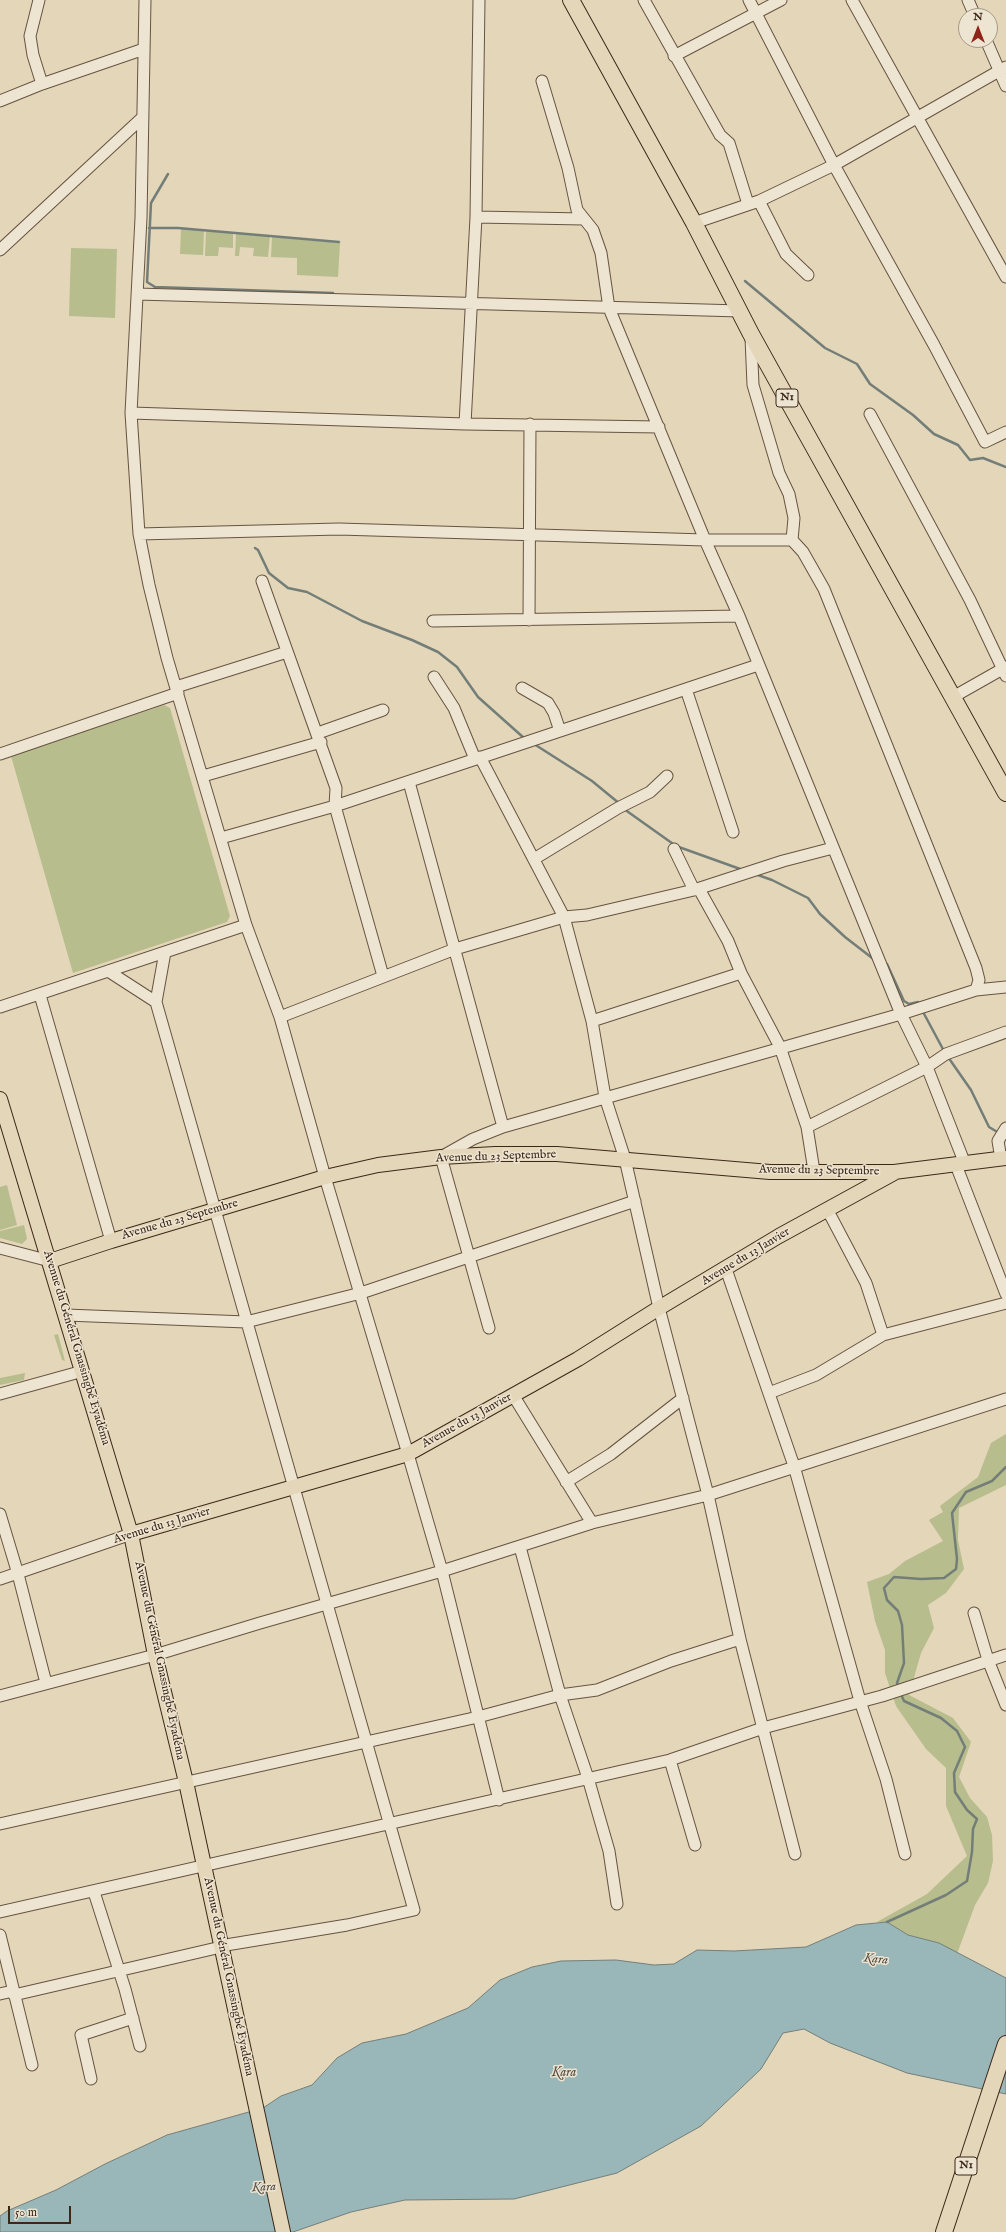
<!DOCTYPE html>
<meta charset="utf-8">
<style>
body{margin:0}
#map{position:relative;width:1006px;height:2232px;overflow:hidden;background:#e4d6b8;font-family:"IM FELL English",serif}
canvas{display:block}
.north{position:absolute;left:958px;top:8px;width:40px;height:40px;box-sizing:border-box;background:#ede4d1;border:1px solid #a69987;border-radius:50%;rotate:0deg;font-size:11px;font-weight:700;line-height:16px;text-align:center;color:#3c2819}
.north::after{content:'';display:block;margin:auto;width:14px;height:18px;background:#8f2418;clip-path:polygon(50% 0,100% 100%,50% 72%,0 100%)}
.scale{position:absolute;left:8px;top:2206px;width:63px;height:18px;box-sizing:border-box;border:2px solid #3c2819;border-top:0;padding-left:5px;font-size:12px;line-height:14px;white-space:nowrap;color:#3c2819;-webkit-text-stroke:3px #ede4d1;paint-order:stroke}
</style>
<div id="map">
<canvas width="1006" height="2232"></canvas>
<div class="north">N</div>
<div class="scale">50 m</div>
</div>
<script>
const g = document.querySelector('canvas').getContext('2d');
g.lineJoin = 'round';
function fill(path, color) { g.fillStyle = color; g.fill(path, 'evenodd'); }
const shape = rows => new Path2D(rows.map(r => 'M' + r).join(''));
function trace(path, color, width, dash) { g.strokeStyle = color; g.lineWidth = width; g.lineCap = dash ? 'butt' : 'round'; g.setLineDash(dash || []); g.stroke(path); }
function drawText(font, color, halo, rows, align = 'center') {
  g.font = font + ' "IM FELL English",serif'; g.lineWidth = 3; g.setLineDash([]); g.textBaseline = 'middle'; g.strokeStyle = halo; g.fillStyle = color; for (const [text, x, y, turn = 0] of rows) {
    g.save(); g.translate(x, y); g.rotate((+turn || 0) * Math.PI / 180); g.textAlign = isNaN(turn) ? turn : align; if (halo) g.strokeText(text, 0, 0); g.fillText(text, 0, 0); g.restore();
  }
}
fill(shape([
 [181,229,204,230,203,255,180,254],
 [206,231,233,233,233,248,219,247,218,256,205,256],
 [236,233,270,236,268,257,253,256,254,248,240,247,239,256,235,256],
 [272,237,340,243,338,277,297,275,297,258,271,257],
 [71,248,117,249,115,318,69,316],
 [164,705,170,708,230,916,227,922,73,973,11,756],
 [7,1185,17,1225,0,1230,0,1187],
 [24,1225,27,1239,22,1244,0,1238,0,1231],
 [58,1334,65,1361,62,1360,54,1335],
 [25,1373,24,1380,0,1385,0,1378],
 [1006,1434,1006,1485,959,1508,958,1540,964,1569,946,1593,928,1605,934,1628,921,1653,909,1695,953,1718,971,1742,959,1777,970,1798,987,1817,992,1835,993,1861,988,1883,975,1905,957,1954,939,1943,908,1935,887,1922,877,1922,927,1894,967,1856,946,1806,946,1768,926,1749,896,1706,885,1673,885,1650,875,1621,867,1582,889,1574,905,1561,943,1541,929,1520,943,1512,940,1506,978,1477,991,1443]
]), '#b7bd8d');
const water = shape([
 [887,1922,908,1935,939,1943,1006,1978,1006,2094,907,2073,830,2043,804,2029,783,2033,761,2069,701,2126,617,2173,514,2199,405,2200,351,2212,293,2232,0,2232,0,2216,7,2211,56,2190,105,2164,167,2135,263,2108,281,2096,312,2085,337,2058,362,2043,406,2034,468,2008,500,1980,532,1967,561,1961,616,1960,654,1965,674,1964,697,1950,734,1951,806,1947,856,1925,887,1922]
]);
fill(water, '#99b7b9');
trace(water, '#747e79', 1);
trace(shape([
 [168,174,151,203,147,282,155,287,333,293],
 [149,228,178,228,339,242],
 [745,281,825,348,857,364,870,384,913,415,934,434,958,445,970,460,983,458,1006,467],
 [255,548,258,550,269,573,288,588,307,592,362,621,412,640,438,652,457,667,478,697,524,738],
 [534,744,592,781,620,804],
 [624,809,676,846,743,870],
 [755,874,772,880,808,898,820,914,845,937,876,961],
 [885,964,887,964,904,1001,909,1004,918,1002,920,1006],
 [922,1010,944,1051],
 [948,1057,971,1090,989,1127,999,1133],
 [899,1688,897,1683,904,1663,902,1625,898,1611,887,1600,884,1588,894,1577,921,1579,944,1578,956,1569,957,1559,952,1513,966,1492,992,1481,1006,1467],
 [887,1922,946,1895,967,1881,972,1852,973,1829,977,1819,967,1810,955,1792,954,1773,965,1747,957,1731,941,1718,904,1701,900,1692]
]), '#747e79', 2.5);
const minor = shape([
 [39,0,30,36,33,55,42,84],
 [145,0,141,218,131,413,139,534,149,585,167,658,246,925,280,1017,325,1177,408,1454,442,1571,499,1800],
 [644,0,720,135,729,143,748,204],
 [749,0,834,165,934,345,985,442,1006,432],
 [852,0,1006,277],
 [968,0,975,16],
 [986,40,1006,86],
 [674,56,781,0],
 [542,81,568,168,577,210,593,230,601,253,609,308,705,540,739,616,901,1014,927,1067,965,1164],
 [0,101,42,84,144,49],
 [759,201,786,254,808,275],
 [476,217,584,219],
 [694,223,759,201,834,165,1006,67],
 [0,250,143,117],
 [137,294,740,311],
 [751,338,753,385,779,473,789,494,794,518,792,540,803,552,824,589,976,968,979,980,976,990],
 [131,413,465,424,659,427],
 [870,414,970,600,1006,676],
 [465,424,476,217,479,0],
 [139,534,339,529,705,540,792,540],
 [262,581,336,788,335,806,383,976],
 [529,620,530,424],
 [433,621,739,616],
 [434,677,454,708,475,759],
 [176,687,287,652],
 [522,688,548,703,554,713,560,731],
 [686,689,733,832],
 [953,697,1006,667],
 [318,733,383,710],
 [0,754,178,693],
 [480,757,564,917,592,1021,605,1097,625,1159,659,1308,708,1495,740,1639,795,1854],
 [203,776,321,742],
 [409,782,503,1127],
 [221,838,335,806,758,665],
 [674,849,694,890],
 [534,859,618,808,650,792,667,776],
 [699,889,728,941,741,973,780,1047,807,1127,814,1171],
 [165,952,156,1002,414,1910,347,1925,220,1946],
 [108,971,156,1002],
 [40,995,111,1241],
 [0,1007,246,925],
 [280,1017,455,949,564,917,587,915,694,890,783,861,833,848],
 [592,1021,741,973],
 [807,1127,927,1067,946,1054,1006,1032],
 [1001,1159,998,1141,1006,1128],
 [956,1165,1006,1294],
 [827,1209,866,1283,883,1335],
 [0,1248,50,1261],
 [726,1269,794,1466,860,1701,886,1779,905,1854],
 [66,1315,246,1322,361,1293,635,1201],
 [489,1328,441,1157,473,1139,503,1127,901,1014,976,990,1006,987],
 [769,1393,816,1375,883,1335,1006,1303],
 [0,1394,83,1371],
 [513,1395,592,1523],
 [566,1482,611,1454,683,1398],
 [0,1514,18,1574,46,1683],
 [520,1547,560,1695,588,1778,609,1851,617,1904],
 [0,1579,131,1534],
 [974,1613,988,1660,1006,1705],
 [0,1696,155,1655,260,1623,442,1571,592,1523,708,1495,1006,1399],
 [670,1760,695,1845],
 [0,1824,478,1717,560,1695,597,1690,671,1661,740,1639],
 [94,1892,125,1989,140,2046],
 [0,1912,670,1760,763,1728,882,1696,1006,1655],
 [0,1935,32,2065],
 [0,1994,13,1991],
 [14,1995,221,1947],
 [91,2079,81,2035,133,2018]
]);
const major = shape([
 [0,1099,131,1534,155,1655,186,1782,283,2232],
 [50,1261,111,1241,325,1177,378,1165,441,1157,495,1154,557,1154,770,1172,894,1172,1006,1158],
 [131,1534,408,1454,578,1359,659,1308,779,1236,894,1173]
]);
const highway = shape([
 [571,0,694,223,751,334,1006,793],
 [944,2232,1006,2044]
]);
trace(minor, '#665441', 13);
trace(major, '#3c2819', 16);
trace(highway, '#3c2819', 18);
trace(minor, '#ede4d1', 11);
trace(major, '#e4d6b8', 14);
trace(highway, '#e4d6b8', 16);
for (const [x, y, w] of [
 [787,398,22],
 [966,2166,22]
]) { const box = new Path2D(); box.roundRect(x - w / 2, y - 9, w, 18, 3); g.fillStyle = '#ede4d1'; g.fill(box); trace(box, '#3c2819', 1); }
drawText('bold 11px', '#3c2819', null, [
 ["N1",787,398],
 ["N1",966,2166]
]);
drawText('12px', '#3c2819', '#ede4d1', [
 ["Avenue du 23 Septembre",496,1157,-2],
 ["Avenue du 23 Septembre",819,1171,1],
 ["Avenue du 23 Septembre",180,1220,-16],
 ["Avenue du 13 Janvier",746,1257,-31],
 ["Avenue du Général Gnassingbé Eyadéma",76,1348,73],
 ["Avenue du 13 Janvier",467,1421,-29],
 ["Avenue du 13 Janvier",162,1526,-17],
 ["Avenue du Général Gnassingbé Eyadéma",159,1661,78],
 ["Avenue du Général Gnassingbé Eyadéma",228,1977,78]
]);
drawText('italic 13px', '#534c41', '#ede4d1', [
 ["Kara",876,1960,6],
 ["Kara",564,2073],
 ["Kara",264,2188,-3]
]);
</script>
